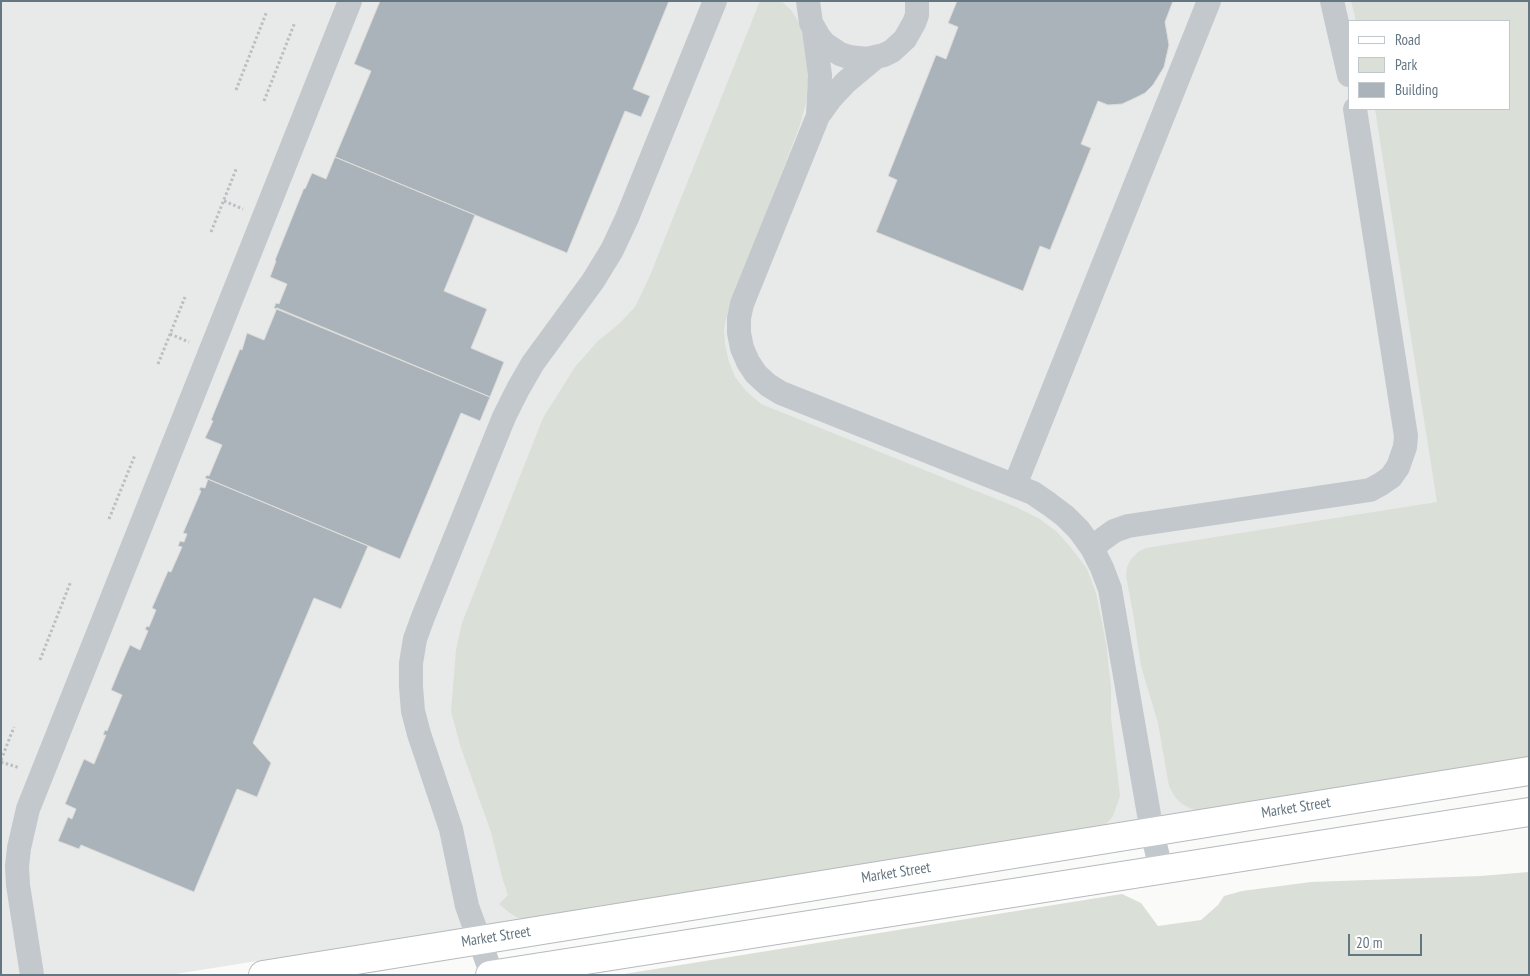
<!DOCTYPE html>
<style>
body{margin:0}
#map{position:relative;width:1530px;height:976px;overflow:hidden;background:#fafaf8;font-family:"PT Sans Narrow",sans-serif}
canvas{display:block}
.frame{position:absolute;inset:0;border:2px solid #657683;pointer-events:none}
.legend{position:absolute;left:1348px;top:20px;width:162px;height:90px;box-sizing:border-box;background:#fff;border:1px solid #c1c8cd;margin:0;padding:6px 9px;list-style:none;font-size:15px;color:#657683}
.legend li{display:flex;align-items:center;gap:10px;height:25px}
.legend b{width:25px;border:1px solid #c1c8cd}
.scale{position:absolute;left:1348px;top:934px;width:74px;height:22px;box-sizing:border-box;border:2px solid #657683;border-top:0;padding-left:6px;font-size:15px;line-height:18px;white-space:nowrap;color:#657683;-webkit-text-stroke:4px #fff;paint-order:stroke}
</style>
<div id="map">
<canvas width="1530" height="976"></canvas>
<div class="frame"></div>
<ul class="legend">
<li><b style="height:6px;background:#fff"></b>Road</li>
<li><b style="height:14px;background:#dadfd7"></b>Park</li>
<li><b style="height:14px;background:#aab3b9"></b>Building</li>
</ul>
<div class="scale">20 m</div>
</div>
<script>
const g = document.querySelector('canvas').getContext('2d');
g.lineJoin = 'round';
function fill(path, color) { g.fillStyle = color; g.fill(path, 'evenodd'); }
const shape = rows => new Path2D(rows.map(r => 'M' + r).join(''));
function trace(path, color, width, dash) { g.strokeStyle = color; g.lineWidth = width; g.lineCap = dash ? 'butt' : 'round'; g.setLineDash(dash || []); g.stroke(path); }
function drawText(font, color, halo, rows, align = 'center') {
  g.font = font + ' "PT Sans Narrow",sans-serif'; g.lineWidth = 5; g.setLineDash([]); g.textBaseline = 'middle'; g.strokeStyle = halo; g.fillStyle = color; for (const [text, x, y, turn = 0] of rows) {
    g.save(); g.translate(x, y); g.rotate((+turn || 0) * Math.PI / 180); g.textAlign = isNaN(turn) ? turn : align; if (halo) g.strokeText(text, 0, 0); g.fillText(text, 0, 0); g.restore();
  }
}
fill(shape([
 [1,1,1529,1,1529,757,1208,810,169,975,1,975],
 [1349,21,1509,21,1509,109,1349,109]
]), '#e8e9e9');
fill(shape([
 [760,1,781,1,791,10,798,21,804,38,807,59,808,79,806,102,800,125,727,314,724,330,725,345,729,362,735,377,746,391,761,404,1016,507,1038,518,1057,532,1072,549,1087,569,1096,593,1106,643,1111,687,1111,718,1120,796,1113,816,1106,824,1095,829,527,919,518,918,510,913,499,904,508,895,502,877,491,832,460,745,451,711,456,650,462,623,543,418,575,367,598,341,619,324,635,307,649,278],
 [1351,1,1529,1,1529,759,1203,812,1192,809,1182,804,1175,797,1169,786,1158,723,1141,666,1133,613,1126,576,1127,567,1131,559,1138,552,1146,548,1437,502,1375,109,1509,109,1509,21,1356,21],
 [1529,872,1529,975,618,975,1122,894,1141,903,1158,926,1201,920,1218,905,1224,896,1242,891,1311,882,1481,876]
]), '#dadfd7');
const building = shape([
 [380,1,669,1,633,89,650,96,641,117,625,111,567,253,335,157,371,71,354,64,380,1],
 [957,1,1173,1,1165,22,1169,45,1164,67,1153,85,1145,93,1135,98,1122,104,1108,105,1098,101,1081,144,1091,148,1050,250,1040,246,1023,291,876,232,897,180,888,176,936,55,946,59,958,27,948,23,957,1],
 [335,157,475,215,444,291,487,309,471,348,504,362,490,397,274,308,276,303,279,304,287,284,270,277,276,261,275,260,304,188,305,189,312,173,326,179,335,157],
 [277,308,490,397,480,421,461,413,400,559,205,478,207,475,209,476,222,445,205,438,213,421,211,420,240,349,242,350,247,333,264,340,277,308],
 [208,479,368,546,341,609,314,598,253,743,271,763,257,797,237,789,194,892,81,845,79,849,58,841,68,817,72,819,76,809,65,804,84,759,94,764,106,735,103,735,105,730,107,731,122,695,111,690,120,668,130,645,140,650,148,631,145,629,147,626,149,627,156,610,152,608,168,571,171,572,182,547,178,546,180,541,184,542,187,534,183,533,201,491,199,490,201,487,205,488,208,479]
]);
fill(building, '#aab3b9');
trace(building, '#dcdcda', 1);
const major = shape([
 [263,975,1529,771],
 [490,975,1529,812]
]);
trace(major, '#b5babe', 30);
trace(shape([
 [236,90,267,11],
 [264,101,295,22],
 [224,201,243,209],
 [211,232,237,167],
 [170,334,189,342],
 [158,364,185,297],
 [109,519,135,455],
 [40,660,71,581],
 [1,760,14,727],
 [1,762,20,768]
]), '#bbbfc2', 3, [2.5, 2.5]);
trace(shape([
 [808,1,811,23,819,37,825,44,840,54,849,57,867,59,884,55,892,51,905,39,914,23,917,15,917,1],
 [1332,1,1349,75],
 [814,30,820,75,818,116],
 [876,57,846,82,831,98,818,116,742,304,739,318,739,333,742,348,748,362,756,374,768,385,781,393,1033,493,1049,504,1065,516,1079,530,1092,548,1102,568,1110,589,1152,832,1161,869],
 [1015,485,1209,1],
 [1092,548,1103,539,1114,531,1128,526,1370,490,1381,484,1391,477,1398,467,1405,447,1406,436,1355,109],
 [32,975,18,885,17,866,19,848,28,809,350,1],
 [492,975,467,906,451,829,419,734,413,711,411,687,411,663,415,639,423,617,504,417,518,389,533,363,593,281,612,250,627,218,715,1]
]), '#c3c8cc', 24);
trace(major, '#fff', 28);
drawText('15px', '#657683', '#fff', [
 ["Market Street",1296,808,-9],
 ["Market Street",896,873,-9],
 ["Market Street",496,937,-9]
]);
</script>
